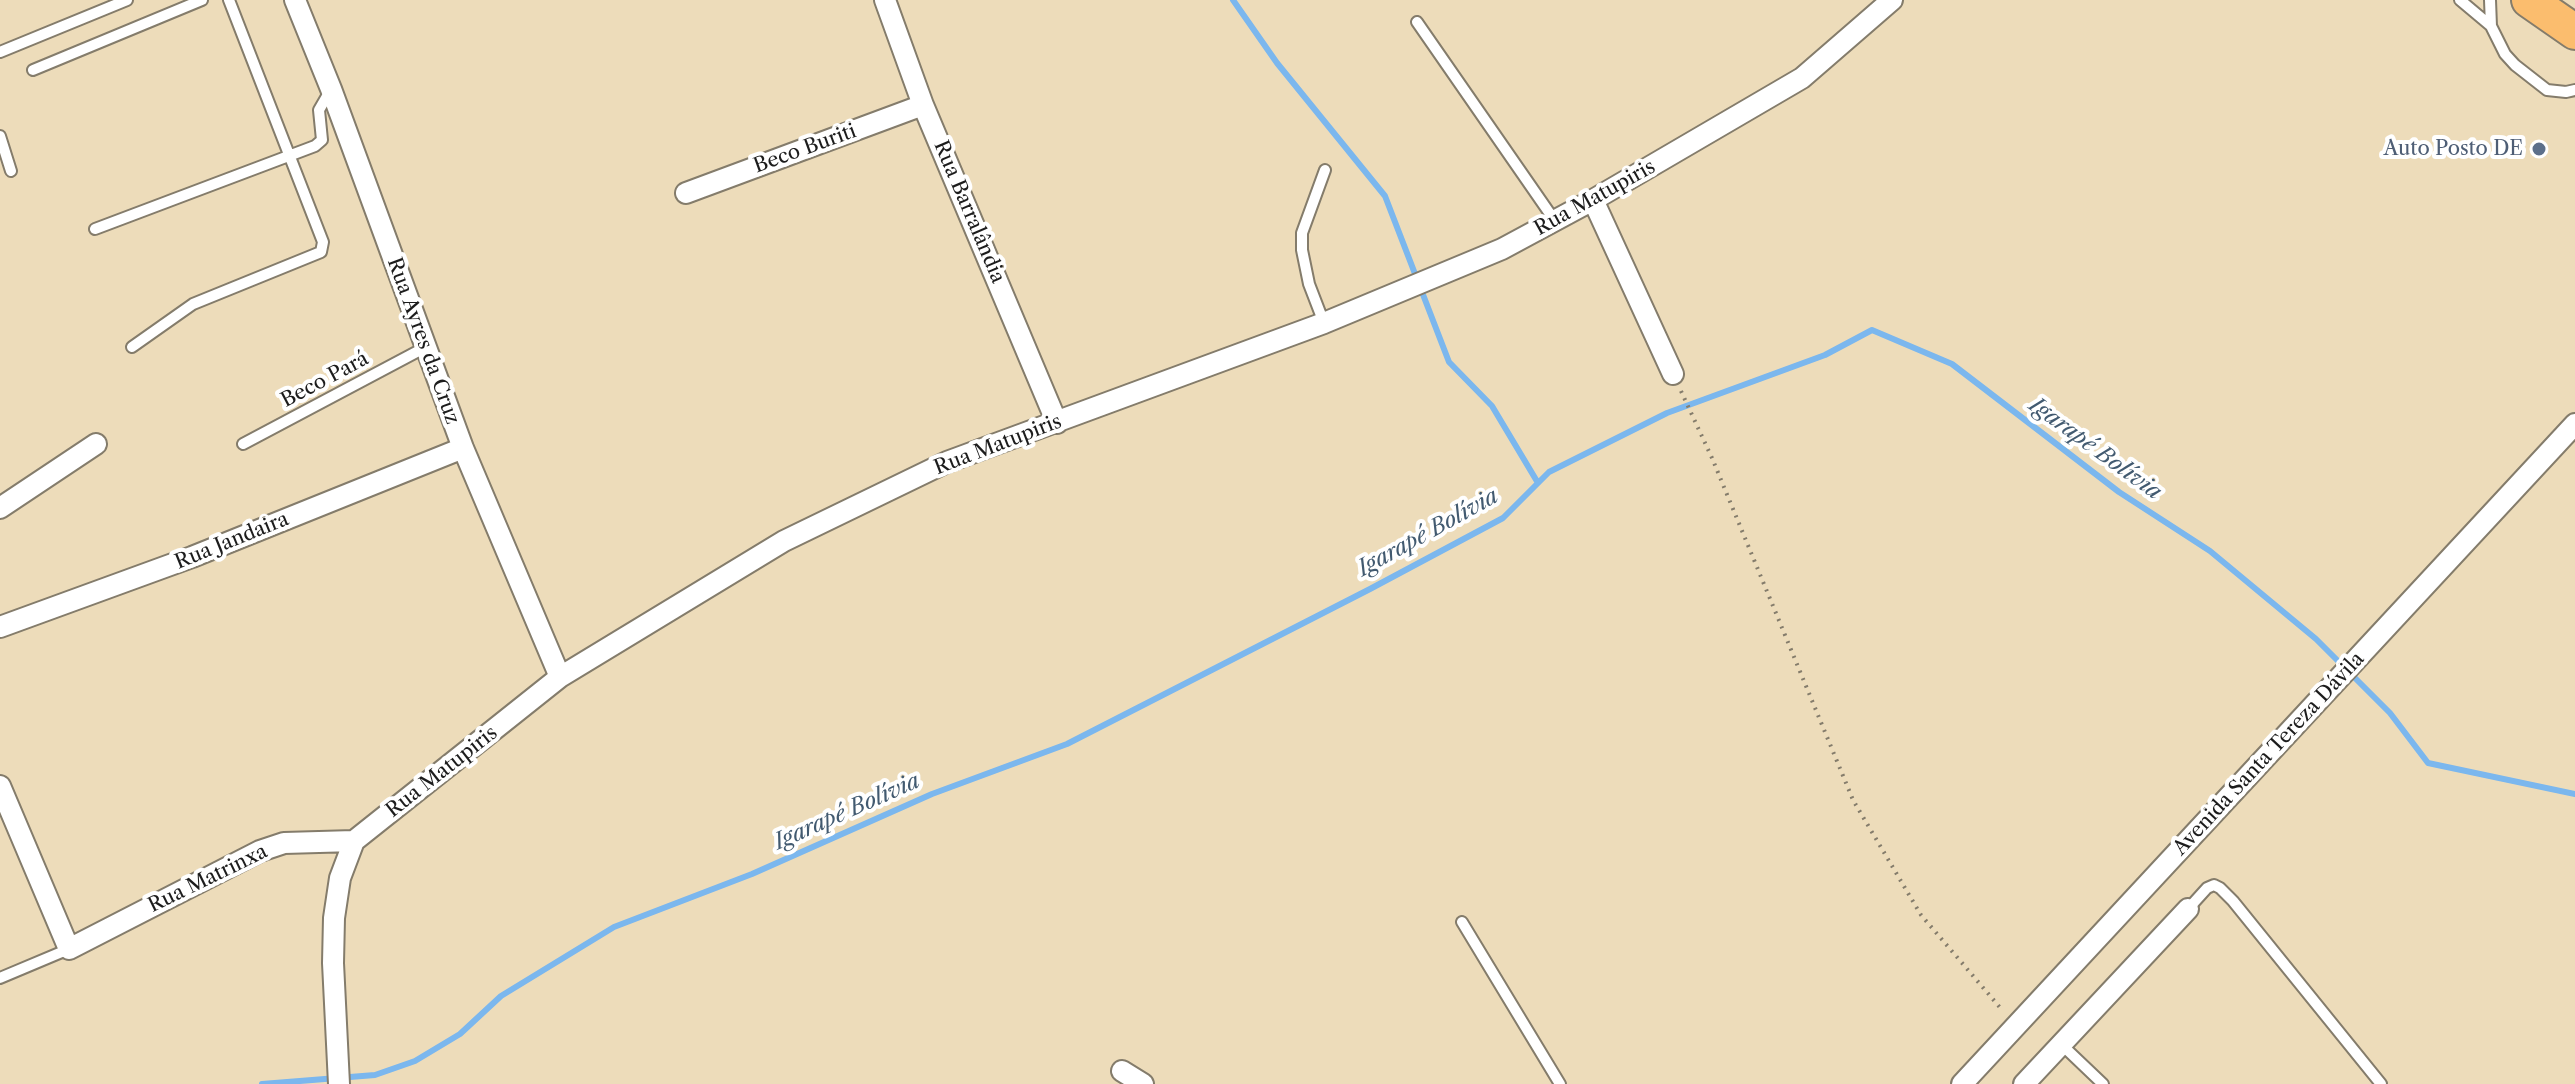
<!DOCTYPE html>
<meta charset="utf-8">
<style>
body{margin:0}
canvas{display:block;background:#eddcba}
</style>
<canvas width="2575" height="1084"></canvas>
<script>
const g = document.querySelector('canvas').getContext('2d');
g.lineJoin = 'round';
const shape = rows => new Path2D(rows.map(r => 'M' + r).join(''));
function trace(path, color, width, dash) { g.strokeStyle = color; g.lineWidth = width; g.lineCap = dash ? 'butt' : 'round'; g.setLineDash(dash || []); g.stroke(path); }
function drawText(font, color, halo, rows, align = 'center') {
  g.font = font + ' "Libre Caslon Text",serif'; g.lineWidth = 8; g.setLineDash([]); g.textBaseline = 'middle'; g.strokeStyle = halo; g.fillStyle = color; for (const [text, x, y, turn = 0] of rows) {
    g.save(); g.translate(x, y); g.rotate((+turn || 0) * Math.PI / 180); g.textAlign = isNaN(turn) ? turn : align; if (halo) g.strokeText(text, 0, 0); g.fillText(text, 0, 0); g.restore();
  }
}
trace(shape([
 [1233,0,1277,63,1385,196,1449,362,1492,406,1538,483],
 [262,1084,375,1075,415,1061,460,1034,501,996,614,927,752,874,932,794,1067,744,1370,589,1503,518,1549,472,1667,413,1825,355,1872,330,1952,364,2119,492,2210,551,2316,639,2390,713,2428,763,2575,794]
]), '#7bb7ee', 6);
const service = shape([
 [2460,0,2491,26],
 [2490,0,2491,26,2505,54,2515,65,2547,90,2566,92,2575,90],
 [1417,22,1555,221],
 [0,52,127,0],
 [33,70,202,0],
 [0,136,11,171],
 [95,229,315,146,322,140,319,110,330,91],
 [1324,323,1309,284,1302,250,1302,233,1325,170],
 [132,347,193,304,321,252,323,242,229,0],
 [243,444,424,348],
 [2188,909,2207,888,2214,885,2220,888,2233,901,2381,1084],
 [1462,922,1560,1084],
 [0,978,69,949],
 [2061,1044,2103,1084]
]);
const minor = shape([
 [295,0,331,89,463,448,560,677],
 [885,0,923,105,1057,423],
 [686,193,923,105],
 [1593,200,1673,374],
 [0,508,96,444],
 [0,627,192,557,463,448],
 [0,786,69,949,260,851,284,843,354,841],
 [1122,1071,1143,1084],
 [339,1084,333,963,334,918,340,878,354,841,560,677,784,541,947,462,1324,323,1502,249,1593,200,1802,78,1892,0],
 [1962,1084,2575,424],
 [2024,1084,2188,909]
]);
const trunk = shape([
 [2529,0,2575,32]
]);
trace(service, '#847c6b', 14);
trace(minor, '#847c6b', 24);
trace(trunk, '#847c6b', 38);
trace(shape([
 [1681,391,1712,458,1853,800,1921,915,2003,1011]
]), '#847c6b', 4, [2, 6]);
trace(service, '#fff', 10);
trace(minor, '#fff', 20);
trace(trunk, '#fbbd6e', 34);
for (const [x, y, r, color] of [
 [2539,149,8,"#5c6f8a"]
]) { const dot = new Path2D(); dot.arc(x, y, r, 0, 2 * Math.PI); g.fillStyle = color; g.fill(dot); trace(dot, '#fff', 3); }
drawText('20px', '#1c1c1c', '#fff', [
 ["Beco Buriti",805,149,-20],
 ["Rua Matupiris",1595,198,-29],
 ["Rua Barralândia",969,212,67],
 ["Rua Ayres da Cruz",423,341,70],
 ["Beco Pará",325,380,-28],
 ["Rua Matupiris",998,445,-21],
 ["Rua Jandaira",232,541,-22],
 ["Avenida Santa Tereza Dávila",2269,754,-47],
 ["Rua Matupiris",442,772,-38],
 ["Rua Matrinxa",208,879,-26]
]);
drawText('20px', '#4e5e75', '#fff', [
 ["Auto Posto DE",2523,149]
], 'right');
drawText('italic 22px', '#425a70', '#fff', [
 ["Igarapé Bolívia",2095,449,36],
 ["Igarapé Bolívia",1428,533,-29],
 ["Igarapé Bolívia",847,812,-24]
]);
</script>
